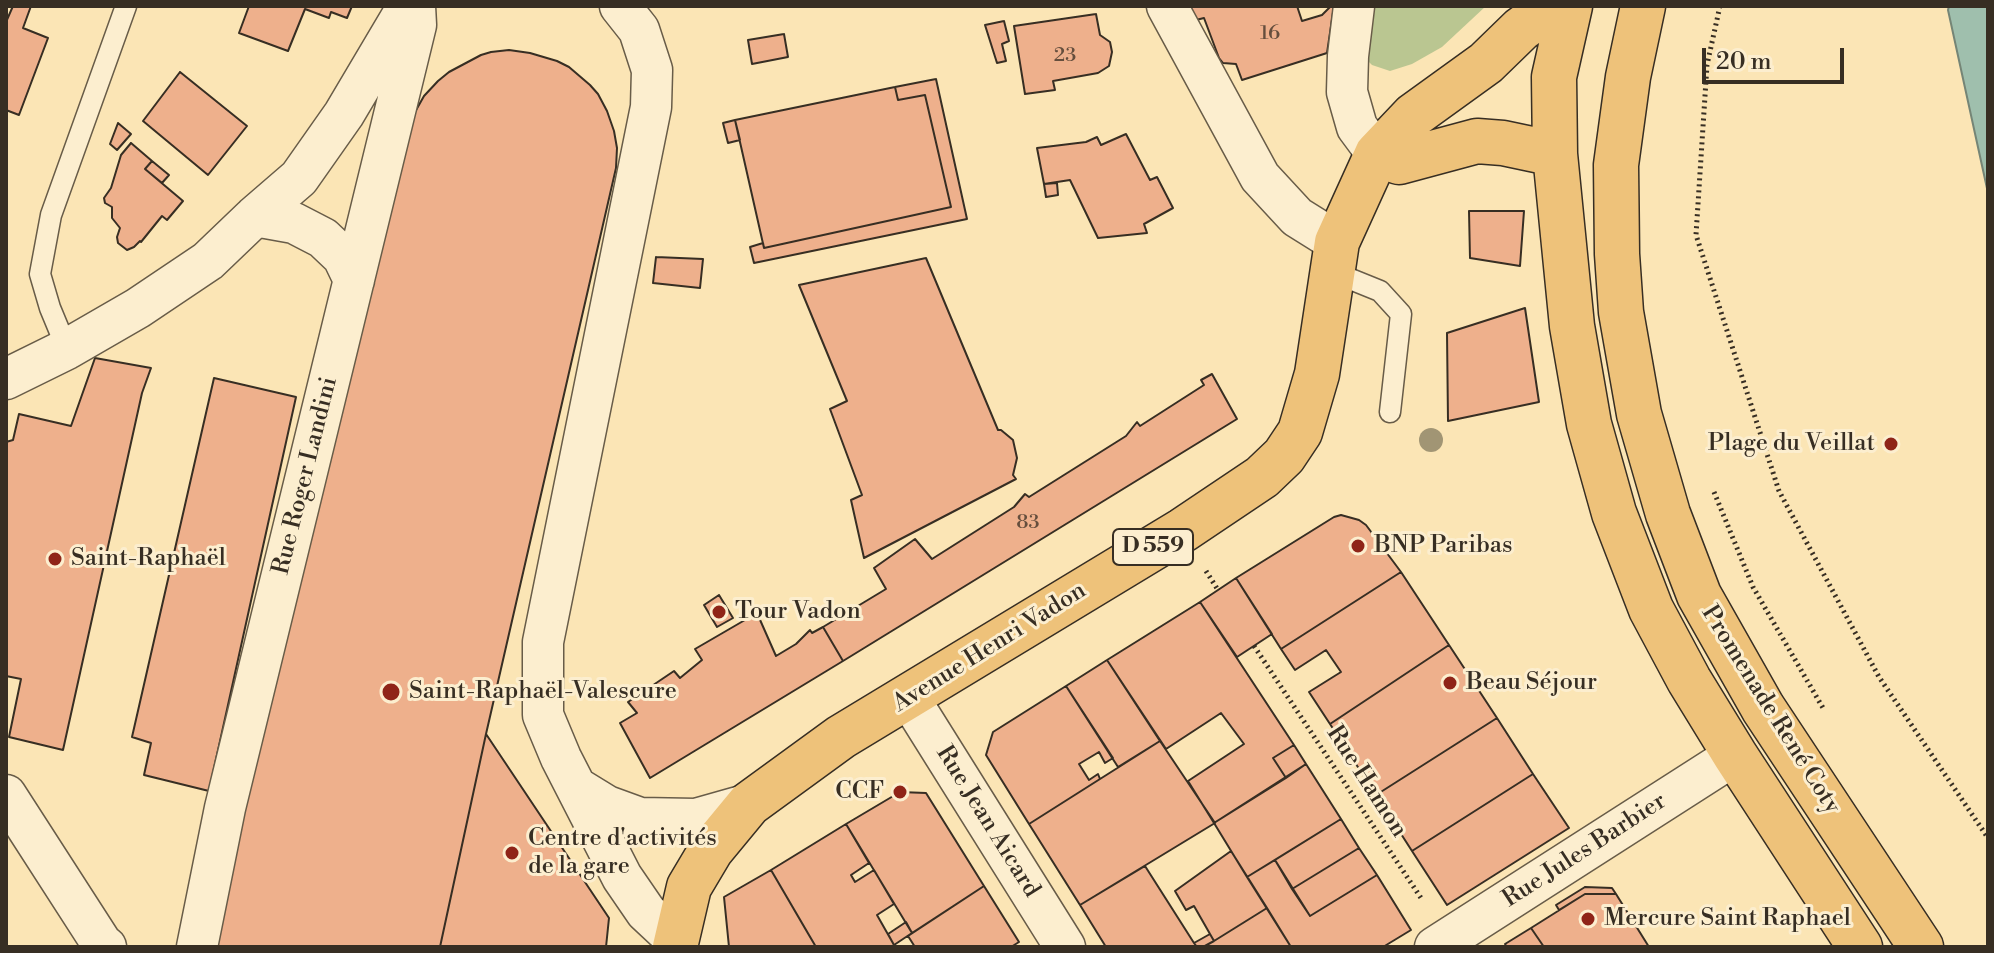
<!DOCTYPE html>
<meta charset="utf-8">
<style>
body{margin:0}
#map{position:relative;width:1994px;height:953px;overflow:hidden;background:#fbe5b5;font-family:"Libre Bodoni",serif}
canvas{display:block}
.frame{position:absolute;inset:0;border:8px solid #372e23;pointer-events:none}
.scale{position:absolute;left:1702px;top:48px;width:142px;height:36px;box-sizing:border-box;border:4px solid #372e23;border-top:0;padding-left:10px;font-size:24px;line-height:28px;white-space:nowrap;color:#372e23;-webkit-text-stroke:6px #fceecf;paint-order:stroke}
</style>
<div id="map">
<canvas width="1994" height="953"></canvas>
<div class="frame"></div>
<div class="scale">20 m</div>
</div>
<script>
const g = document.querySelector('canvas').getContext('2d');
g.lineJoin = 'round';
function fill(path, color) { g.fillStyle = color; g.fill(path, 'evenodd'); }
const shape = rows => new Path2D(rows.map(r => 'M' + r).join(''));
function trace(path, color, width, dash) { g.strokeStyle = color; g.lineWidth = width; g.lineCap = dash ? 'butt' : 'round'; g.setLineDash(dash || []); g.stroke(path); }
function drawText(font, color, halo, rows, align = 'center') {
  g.font = font + ' "Libre Bodoni",serif'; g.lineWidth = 6; g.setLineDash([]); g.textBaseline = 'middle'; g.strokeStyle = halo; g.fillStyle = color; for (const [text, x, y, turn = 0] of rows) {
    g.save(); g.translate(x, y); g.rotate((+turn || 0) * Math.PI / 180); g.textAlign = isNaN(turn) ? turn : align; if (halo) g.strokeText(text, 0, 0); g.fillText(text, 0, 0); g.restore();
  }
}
fill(shape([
 [1367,6,1486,6,1442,47,1412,64,1390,71,1372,65,1361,54]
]), '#bac691');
const water = shape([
 [1949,6,1988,6,1988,193,1948,10,1949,6]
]);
fill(water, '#9fbfad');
trace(water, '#758576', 2);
const building = shape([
 [13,6,31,6,23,28,48,38,19,115,6,110,6,22,13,6],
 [249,6,352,6,347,18,331,12,329,18,305,9,288,51,239,33,249,6],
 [1189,6,1297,6,1302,21,1322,15,1331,6,1334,6,1327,53,1242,80,1236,64,1223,63,1219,58,1204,18,1196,20,1189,6],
 [1096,14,1100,35,1110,42,1112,52,1109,66,1098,73,1053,81,1055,90,1025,94,1014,26,1096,14],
 [1004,21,1009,41,1002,44,1006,61,997,63,985,25,1004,21],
 [784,34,788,57,752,64,748,40,784,34],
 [509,50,530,53,557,61,569,67,590,85,598,94,607,111,614,131,617,148,616,168,486,734,440,947,207,947,415,112,424,96,438,81,449,72,481,55,491,52,509,50],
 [180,72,247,126,208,175,143,121,180,72],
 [936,79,967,219,754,263,750,247,763,243,764,248,951,207,925,95,898,100,895,87,936,79],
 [895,87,898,100,925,95,951,207,764,248,735,120,895,87],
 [735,120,740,140,728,143,723,123,735,120],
 [118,123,131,134,117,150,110,144,118,123],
 [1126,134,1150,180,1157,177,1173,208,1144,224,1147,233,1098,238,1070,180,1044,184,1037,148,1086,142,1097,137,1101,145,1126,134],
 [131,143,152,161,145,169,183,201,167,220,162,216,141,242,140,241,134,247,127,250,118,243,117,237,120,228,112,218,112,207,105,203,104,198,111,188,121,155,131,143],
 [152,161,169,175,162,183,145,169,152,161],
 [1057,183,1058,195,1046,197,1044,184,1057,183],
 [1469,211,1524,211,1520,266,1470,258,1469,211],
 [656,257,703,259,700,288,653,283,656,257],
 [926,258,998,430,1001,430,1013,440,1017,458,1013,475,1016,479,864,558,851,500,862,495,830,409,847,401,799,285,926,258],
 [1525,308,1539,402,1448,421,1447,333,1525,308],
 [95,358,151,368,142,393,63,750,9,737,21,679,6,676,6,442,13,440,19,414,71,426,95,358],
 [1212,374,1237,419,843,661,823,627,886,589,874,568,915,539,932,559,1014,507,1025,494,1029,497,1126,436,1137,422,1140,426,1204,385,1201,380,1212,374],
 [214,378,296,397,209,791,144,775,151,743,132,737,214,378],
 [1341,515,1359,520,1366,525,1401,572,1281,649,1236,578,1334,517,1341,515],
 [1401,572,1449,645,1330,724,1309,692,1341,672,1326,650,1295,670,1281,649,1401,572],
 [1236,578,1272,634,1237,657,1200,602,1236,578],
 [719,595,733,618,717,627,704,605,719,595],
 [1200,602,1294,745,1273,758,1286,778,1214,823,1188,781,1244,744,1221,713,1166,749,1107,660,1200,602],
 [757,613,776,656,796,644,810,630,812,633,823,627,843,661,650,778,620,723,637,713,628,702,674,671,680,678,702,660,695,649,757,613],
 [1449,645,1497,718,1376,795,1330,724,1449,645],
 [1107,660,1160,741,1118,767,1066,686,1107,660],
 [1066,686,1113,758,1105,763,1099,752,1079,764,1089,780,1098,774,1100,779,1029,824,986,755,993,732,1066,686],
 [1497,718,1533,774,1412,851,1376,795,1497,718],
 [486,734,609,918,606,947,440,947,486,734],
 [1160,741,1215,823,1080,905,1029,824,1160,741],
 [1294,745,1306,764,1286,778,1273,758,1294,745],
 [1306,764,1341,819,1247,877,1214,823,1306,764],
 [1533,774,1569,828,1447,905,1412,851,1533,774],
 [900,792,926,793,984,886,912,933,846,824,900,792],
 [1341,819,1359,848,1292,889,1275,860,1341,819],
 [846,824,869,863,851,875,855,882,874,870,894,904,877,915,894,945,891,947,816,947,771,870,846,824],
 [1359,848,1377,875,1310,916,1292,889,1359,848],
 [1231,851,1267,908,1214,941,1194,906,1186,910,1175,891,1231,851],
 [1275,860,1310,916,1377,875,1411,930,1383,947,1291,947,1247,877,1275,860],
 [1145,866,1194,943,1197,947,1106,947,1080,905,1145,866],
 [771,870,806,930,816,947,729,947,724,897,771,870],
 [984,886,1019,942,1011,947,915,947,908,936,984,886],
 [1585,887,1612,888,1616,894,1585,894,1559,910,1556,905,1585,887],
 [1585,894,1616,894,1649,947,1544,947,1531,928,1585,894],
 [1267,908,1291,947,1203,947,1214,941,1267,908],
 [906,922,912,933,894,945,888,934,906,922],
 [1531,928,1544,947,1507,947,1505,944,1531,928],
 [1210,934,1214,941,1203,947,1197,947,1194,943,1210,934]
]);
fill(building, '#eeb08c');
trace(building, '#372e23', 2);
const lane = shape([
 [1333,272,1380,291,1401,314,1390,412],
 [67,349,50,308,40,274,51,215,126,6]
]);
const street = shape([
 [620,6,639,30,652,70,651,107,543,642,543,715,561,758,622,877,646,912,676,940],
 [1167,6,1260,177,1297,217,1337,242],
 [1354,6,1348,56,1347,92,1357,127,1377,154],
 [255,216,294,223,323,238,343,257,354,280],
 [6,379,67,349,138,308,208,261,255,216,299,178,344,114,408,6],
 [909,698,1065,947],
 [576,787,607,806,640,818,696,819,749,804],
 [6,795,102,944,106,947],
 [197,947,225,808,416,25,415,6],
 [1435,947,1735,755]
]);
const primary = shape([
 [1570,6,1554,77,1555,154,1572,326,1589,424,1614,513,1651,609,1689,680,1735,755,1860,947],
 [1643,6,1628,77,1616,165,1617,254,1621,312,1639,414,1668,514,1699,595,1763,708,1921,947],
 [1377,154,1399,162,1477,141,1503,143,1555,154],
 [675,947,689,887,711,850,749,804,841,737,1183,530,1262,477,1284,456,1300,432,1317,374,1337,242,1377,154,1414,115,1486,63,1521,29,1553,6]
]);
trace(lane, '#685c48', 23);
trace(street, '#685c48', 43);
trace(primary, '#372e23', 47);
trace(shape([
 [1720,6,1707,65,1696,235,1779,491,1879,677,1988,838],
 [1714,492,1753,587,1823,708],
 [1206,571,1218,590],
 [1254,646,1423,901]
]), '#372e23', 5, [2, 4]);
trace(lane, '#fceecf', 20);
trace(street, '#fceecf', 40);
trace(primary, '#eec27a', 44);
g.fillStyle = '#a19574';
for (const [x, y] of [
 [1431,440]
]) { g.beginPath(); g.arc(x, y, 12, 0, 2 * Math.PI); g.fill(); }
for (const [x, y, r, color] of [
 [1891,444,8,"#8f2418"],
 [1358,546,8,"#8f2418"],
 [55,559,8,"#8f2418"],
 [719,612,8,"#8f2418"],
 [1450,683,8,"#8f2418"],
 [391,692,10,"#8f2418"],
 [900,792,8,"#8f2418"],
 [512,853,8,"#8f2418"],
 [1588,919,8,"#8f2418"]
]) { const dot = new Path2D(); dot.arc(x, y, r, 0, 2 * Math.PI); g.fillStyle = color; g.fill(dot); trace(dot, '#fceecf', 3); }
drawText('20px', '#654e3d', null, [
 ["16",1270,34],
 ["23",1065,56],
 ["83",1028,523]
]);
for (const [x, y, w] of [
 [1153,547,80]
]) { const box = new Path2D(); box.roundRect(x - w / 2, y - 18, w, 36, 6); g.fillStyle = '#fceecf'; g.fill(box); trace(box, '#372e23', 2); }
drawText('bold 22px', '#372e23', null, [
 ["D 559",1153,547]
]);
drawText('24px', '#372e23', '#fceecf', [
 ["Plage du Veillat",1875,444,"right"],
 ["BNP Paribas",1374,546],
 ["Saint-Raphaël",71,559],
 ["Tour Vadon",735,612],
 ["Beau Séjour",1466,683],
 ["Saint-Raphaël-Valescure",409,692],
 ["CCF",884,792,"right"],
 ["Centre d'activités",528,839],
 ["de la gare",528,867],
 ["Mercure Saint Raphael",1604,919]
], 'left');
drawText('24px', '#372e23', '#fceecf', [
 ["Rue Roger Landini",306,476,-76],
 ["Avenue Henri Vadon",990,648,-32],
 ["Promenade René Coty",1770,710,58],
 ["Rue Hamon",1366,782,57],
 ["Rue Jean Aicard",987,822,58],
 ["Rue Jules Barbier",1585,851,-33]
]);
</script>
